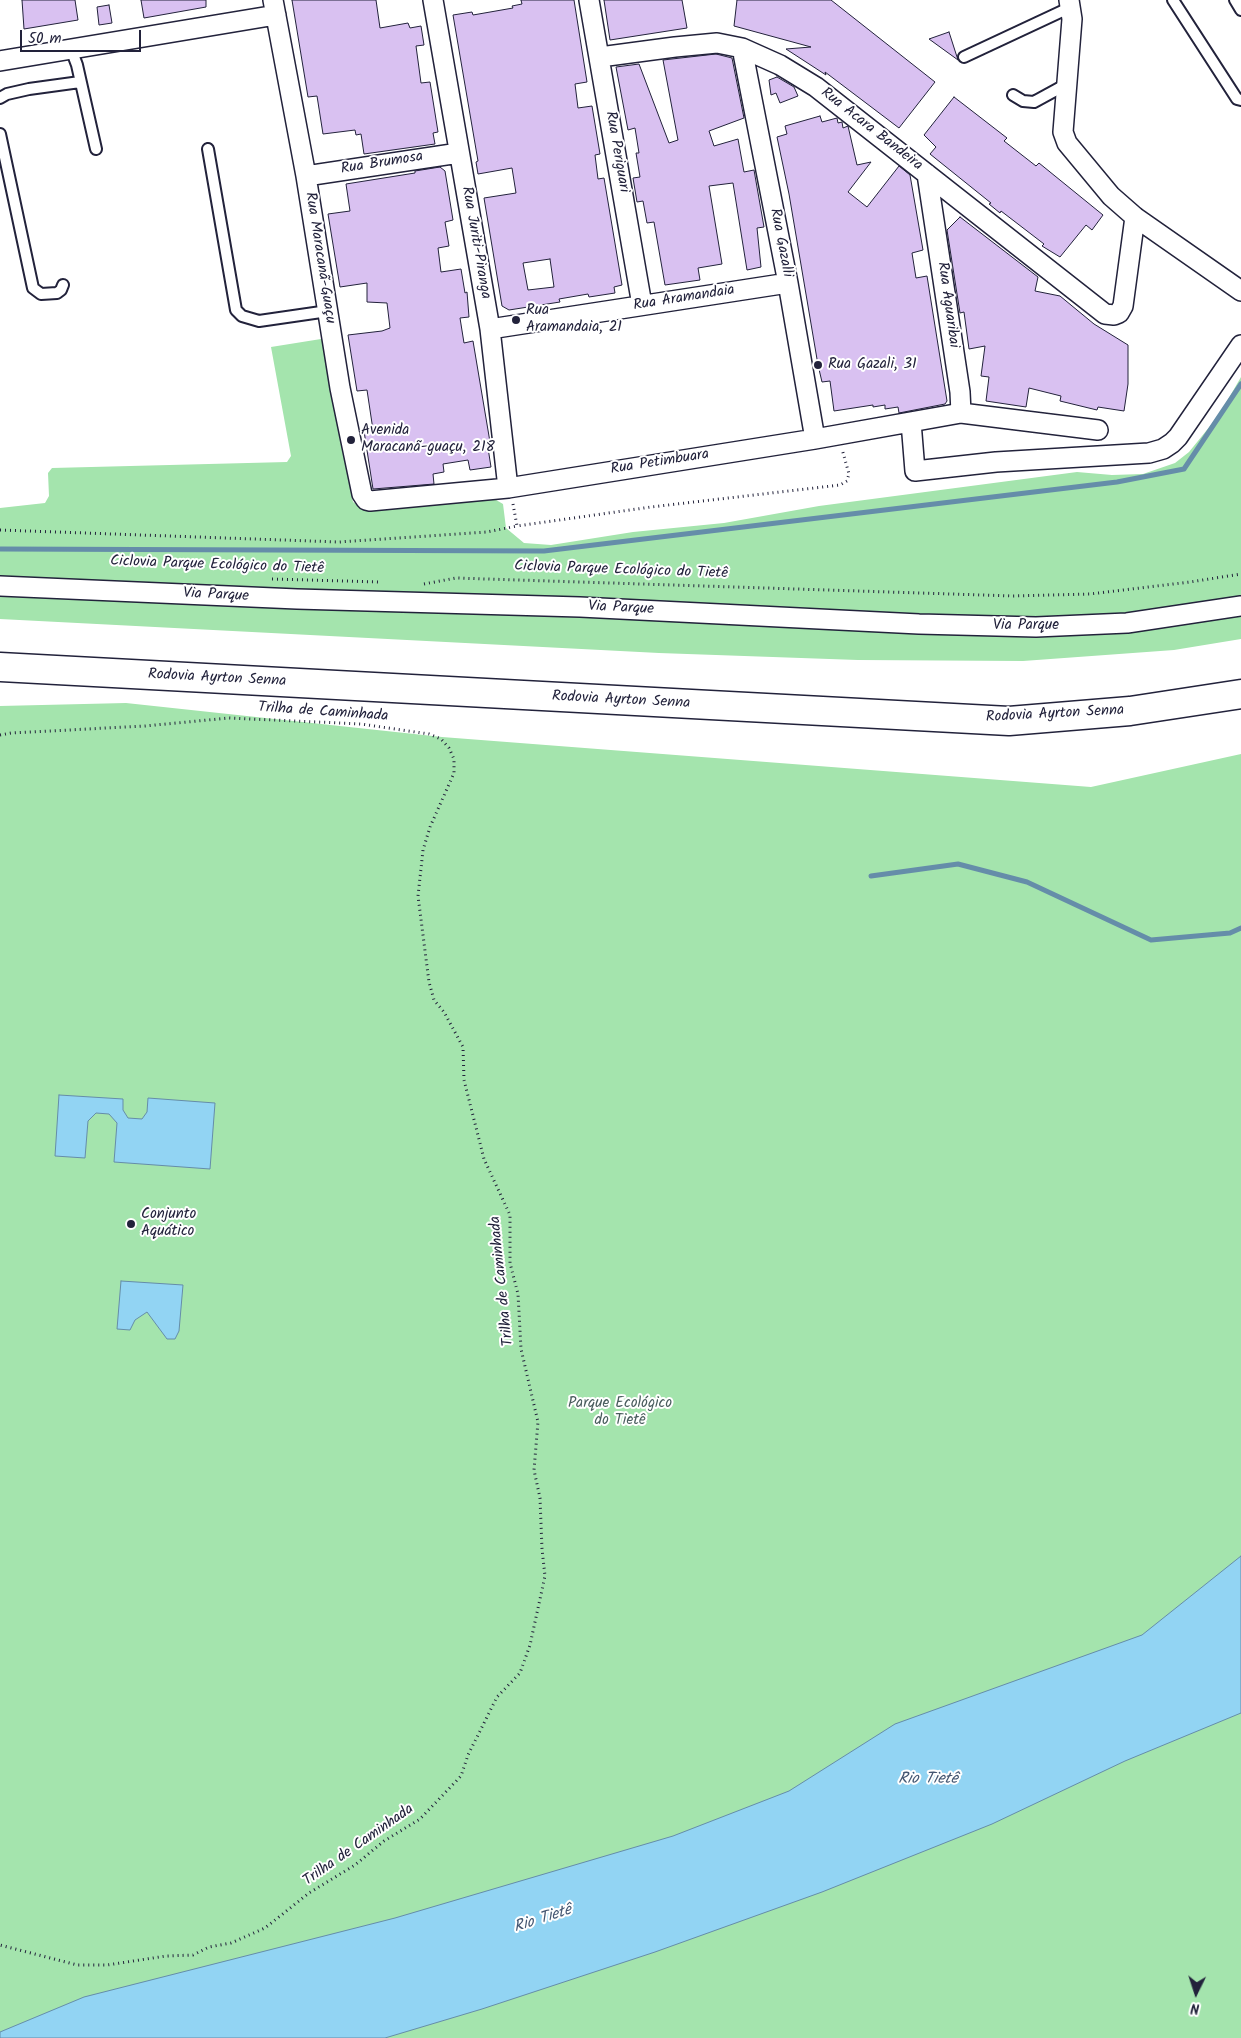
<!DOCTYPE html>
<meta charset="utf-8">
<style>
body{margin:0}
#map{position:relative;width:1241px;height:2038px;overflow:hidden;background:#fff;font-family:Kalam,sans-serif}
canvas{display:block}
.north{position:absolute;left:1171px;top:1968px;width:50px;height:50px;-webkit-text-stroke:4px #fff;paint-order:stroke;rotate:184deg;font-size:14px;font-weight:700;line-height:20px;text-align:center;color:#22223b}
.north::after{content:'';display:block;margin:auto;width:18px;height:22px;background:#22223b;clip-path:polygon(50% 0,100% 100%,50% 72%,0 100%)}
.scale{position:absolute;left:20px;top:30px;width:121px;height:22px;box-sizing:border-box;border:2px solid #22223b;border-top:0;padding-left:6px;font-size:15px;line-height:18px;white-space:nowrap;color:#22223b;-webkit-text-stroke:4px #fff;paint-order:stroke}
</style>
<div id="map">
<canvas width="1241" height="2038"></canvas>
<div class="north">N</div>
<div class="scale">50 m</div>
</div>
<script>
const g = document.querySelector('canvas').getContext('2d');
g.lineJoin = 'round';
function fill(path, color) { g.fillStyle = color; g.fill(path, 'evenodd'); }
const shape = rows => new Path2D(rows.map(r => 'M' + r).join(''));
function trace(path, color, width, dash) { g.strokeStyle = color; g.lineWidth = width; g.lineCap = dash ? 'butt' : 'round'; g.setLineDash(dash || []); g.stroke(path); }
function drawText(font, color, halo, rows, align = 'center') {
  g.font = font + ' Kalam,sans-serif'; g.lineWidth = 4; g.setLineDash([]); g.textBaseline = 'middle'; g.strokeStyle = halo; g.fillStyle = color; for (const [text, x, y, turn = 0] of rows) {
    g.save(); g.translate(x, y); g.rotate((+turn || 0) * Math.PI / 180); g.textAlign = isNaN(turn) ? turn : align; if (halo) g.strokeText(text, 0, 0); g.fillText(text, 0, 0); g.restore();
  }
}
fill(shape([
 [321,339,326,342,353,502,364,509,491,497,503,504,506,528,524,543,551,545,633,532,724,523,819,506,1077,472,1112,475,1143,474,1175,463,1189,452,1219,415,1241,377,1241,639,1174,650,1023,661,858,660,659,653,0,619,0,508,45,503,49,496,48,473,52,468,287,462,291,456,271,347],
 [126,703,442,737,1091,787,1241,754,1241,2038,0,2038,0,706]
]), '#a4e4ad');
const water = shape([
 [59,1095,123,1099,123,1110,128,1118,142,1119,147,1112,148,1098,215,1103,210,1169,114,1162,117,1123,109,1114,96,1113,88,1121,85,1158,55,1156,59,1095],
 [121,1281,183,1285,179,1331,175,1339,167,1339,147,1312,135,1320,130,1330,117,1329,121,1281],
 [1241,1556,1241,1713,1125,1761,992,1824,822,1892,655,1952,482,2009,385,2038,0,2038,0,2032,84,1997,395,1918,673,1836,789,1791,895,1724,1142,1635,1241,1556]
]);
fill(water, '#92d4f3');
trace(water, '#658da9', 1);
trace(shape([
 [0,549,544,551,1117,482,1184,469,1241,384],
 [871,876,958,864,1027,882,1151,940,1230,933,1241,928]
]), '#658da9', 5);
const building = shape([
 [22,0,75,0,78,20,24,29,22,0],
 [141,0,206,0,206,7,144,18,141,0],
 [292,0,376,0,380,28,408,23,410,28,421,26,424,45,416,46,421,83,430,82,438,132,433,133,435,144,364,154,361,134,356,135,355,130,323,134,317,96,308,97,292,0],
 [521,0,574,0,587,82,575,84,578,108,592,106,600,154,595,155,598,179,604,178,622,285,614,287,615,293,589,297,588,294,559,299,560,302,509,310,502,306,484,198,516,193,512,168,478,174,476,162,478,161,453,15,472,12,473,15,513,8,512,6,522,4,521,0],
 [550,259,554,287,528,290,523,263,550,259],
 [604,0,682,0,687,28,610,40,604,0],
 [737,0,831,0,935,82,899,128,825,72,826,75,786,49,811,47,734,26,737,0],
 [109,5,112,23,99,25,97,7,109,5],
 [949,32,958,60,929,39,949,32],
 [716,54,732,58,744,118,709,131,714,146,738,139,744,172,754,170,764,227,757,228,761,267,747,270,733,183,709,186,722,264,698,268,700,280,665,285,654,222,647,223,643,201,637,202,633,178,640,177,636,153,639,153,635,128,628,130,616,67,639,64,669,143,678,140,663,60,716,54],
 [777,77,794,87,798,96,780,103,776,93,771,95,769,80,777,77],
 [954,97,1007,138,1004,141,1036,166,1039,163,1103,215,1092,230,1086,225,1060,257,1042,246,1044,244,1001,211,1000,213,989,204,991,203,930,154,936,147,924,135,954,97],
 [820,116,822,122,837,118,838,123,842,122,843,128,848,126,857,165,871,162,848,192,867,207,899,166,910,175,923,250,912,253,916,278,927,276,947,401,945,404,899,413,898,407,885,409,885,405,873,407,873,405,834,411,830,381,822,382,818,365,789,194,777,137,787,134,785,126,820,116],
 [440,167,445,171,453,220,445,222,449,246,438,248,441,272,461,269,465,293,467,292,469,317,460,318,464,343,473,341,491,448,488,448,491,467,470,470,468,460,443,464,444,472,433,474,434,484,373,489,364,431,373,430,367,390,357,391,348,335,382,331,390,328,387,303,367,302,367,283,340,287,328,214,350,211,346,184,415,173,415,171,440,167],
 [960,217,1038,277,1035,291,1060,296,1094,324,1128,345,1128,384,1124,411,1098,407,1097,410,1060,401,1061,396,1029,388,1026,407,986,401,989,377,981,376,985,346,969,349,964,312,960,313,947,230,960,217]
]);
fill(building, '#d9c1f1');
trace(building, '#22223b', 1);
const service = shape([
 [1173,0,1237,99,1241,100],
 [1235,0,1241,10],
 [71,49,77,65,96,149],
 [964,57,1071,7],
 [1013,95,1023,101,1034,102,1067,84],
 [0,98,7,94,29,89,80,82],
 [0,134,33,288,41,294,57,293,61,290,63,285],
 [208,149,236,310,242,316,259,321,328,311]
]);
const minor = shape([
 [273,0,306,176,340,388,362,494,366,500,370,501,508,488,815,439,961,413,960,392,927,174],
 [433,0,490,329,508,488],
 [589,0,642,305],
 [1069,0,1072,19,1063,132,1067,143,1111,196,1135,217,1241,291],
 [742,48,788,283,815,439],
 [600,57,675,47,717,43,742,48,780,65,816,87,1105,314,1114,315,1119,313,1123,306,1135,217],
 [0,61,276,15],
 [306,176,459,153],
 [490,329,788,283],
 [961,413,1098,430],
 [911,422,915,471,996,462,1149,453,1163,449,1172,443,1178,437,1241,345],
 [0,586,297,599,580,607,919,624,1036,627,1127,623,1241,606]
]);
const motorway = shape([
 [0,667,1009,721,1130,711,1241,694]
]);
trace(service, '#22223b', 14);
trace(minor, '#22223b', 22);
trace(motorway, '#22223b', 31);
trace(shape([
 [513,504,517,526,651,507,840,485,847,481,849,474,842,449],
 [0,530,339,542,487,532,517,526],
 [272,579,380,582],
 [424,584,456,578,1013,596,1090,594,1190,582,1241,574],
 [0,735,11,733,145,726,229,718,361,724,429,734,441,739,449,748,454,759,454,773,430,827,423,850,418,896,429,982,434,1000,444,1012,463,1047,464,1080,484,1159,510,1215,510,1263,518,1294,521,1349,538,1422,534,1470,540,1498,542,1549,545,1576,530,1645,520,1673,497,1697,468,1755,461,1776,420,1819,384,1841,355,1865,309,1893,265,1928,231,1943,209,1947,193,1955,166,1956,107,1965,77,1965,0,1945]
]), '#22223b', 3, [1, 4]);
trace(service, '#fff', 10);
trace(minor, '#fff', 19);
trace(motorway, '#fff', 28);
for (const [x, y, r, color] of [
 [516,320,5,"#22223b"],
 [818,365,5,"#22223b"],
 [351,440,5,"#22223b"],
 [131,1224,5,"#22223b"]
]) { const dot = new Path2D(); dot.arc(x, y, r, 0, 2 * Math.PI); g.fillStyle = color; g.fill(dot); trace(dot, '#fff', 2); }
drawText('15px', '#22223b', '#fff', [
 ["Rua Acara Bandeira",871,130,38],
 ["Rua Periguari",616,152,80],
 ["Rua Brumosa",382,164,-9],
 ["Rua Juriti-Piranga",475,243,80],
 ["Rua Gazalli",780,243,79],
 ["Rua Maracanã-Guaçu",319,258,81],
 ["Rua Aramandaia",684,299,-9],
 ["Rua Aguaribai",947,305,82],
 ["Rua Petimbuara",660,463,-9],
 ["Ciclovia Parque Ecológico do Tietê",217,566,2],
 ["Ciclovia Parque Ecológico do Tietê",621,571,2],
 ["Via Parque",216,596,3],
 ["Via Parque",621,609,3],
 ["Via Parque",1026,626],
 ["Rodovia Ayrton Senna",217,679,3],
 ["Rodovia Ayrton Senna",621,701,3],
 ["Trilha de Caminhada",323,713,4],
 ["Rodovia Ayrton Senna",1055,715,-3],
 ["Trilha de Caminhada",503,1281,-96],
 ["Trilha de Caminhada",359,1846,-35]
]);
drawText('15px', '#22223b', '#fff', [
 ["Rua",526,311],
 ["Aramandaia, 21",526,328],
 ["Rua Gazali, 31",828,365],
 ["Avenida",361,431],
 ["Maracanã-guaçu, 218",361,448],
 ["Conjunto",141,1215],
 ["Aquático",141,1232]
], 'left');
drawText('15px', '#495c5d', '#fff', [
 ["Parque Ecológico",620,1404],
 ["do Tietê",620,1421]
]);
drawText('italic 16px', '#445772', '#fff', [
 ["Rio Tietê",928,1780],
 ["Rio Tietê",543,1920,-18]
]);
</script>
